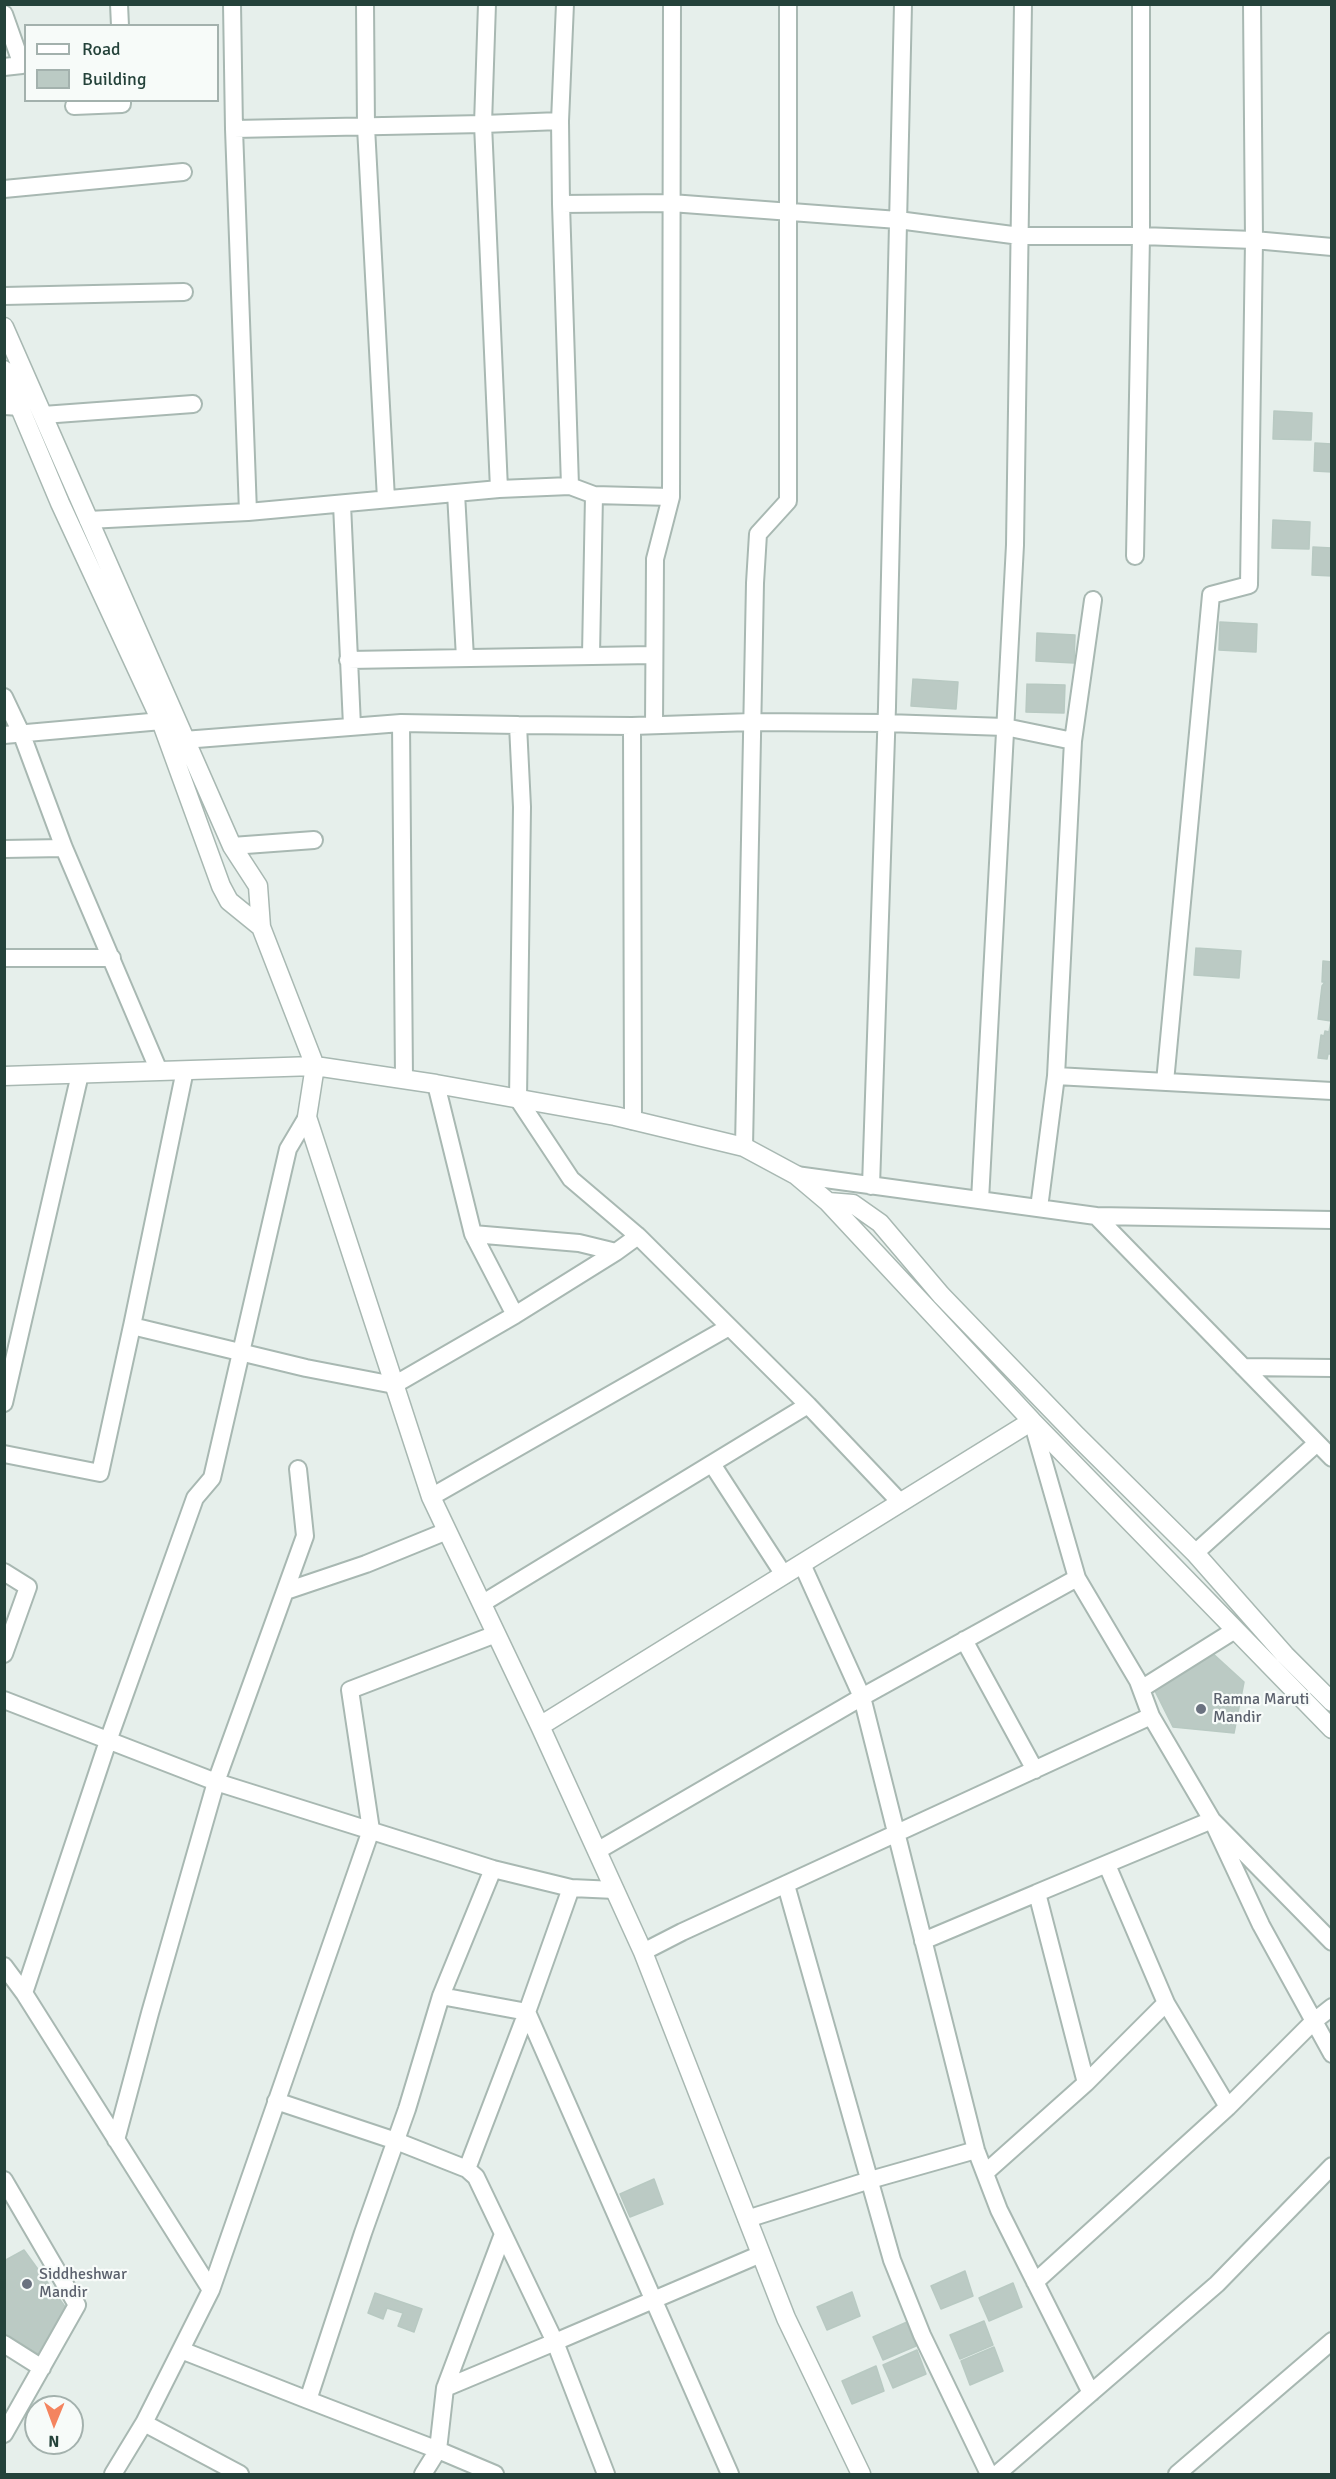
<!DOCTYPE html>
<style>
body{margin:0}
#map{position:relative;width:1336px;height:2479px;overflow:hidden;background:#e6efeb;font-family:Signika,sans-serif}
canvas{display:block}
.frame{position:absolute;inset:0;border:6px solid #24423a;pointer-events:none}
.legend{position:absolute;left:24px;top:24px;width:195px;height:78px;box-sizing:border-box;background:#f7fbf9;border:2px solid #a3b1ad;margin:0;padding:8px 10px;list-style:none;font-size:18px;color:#24423a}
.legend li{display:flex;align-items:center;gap:12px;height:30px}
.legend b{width:30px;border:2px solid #a3b1ad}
.north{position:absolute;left:24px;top:2395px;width:60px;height:60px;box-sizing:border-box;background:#f7fbf9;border:2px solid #a3b1ad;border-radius:50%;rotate:181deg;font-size:16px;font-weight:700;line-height:24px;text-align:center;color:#24423a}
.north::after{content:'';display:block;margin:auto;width:21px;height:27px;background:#f4845f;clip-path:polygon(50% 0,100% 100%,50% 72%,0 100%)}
</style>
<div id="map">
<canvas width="1336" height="2479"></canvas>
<div class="frame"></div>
<ul class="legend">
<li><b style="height:8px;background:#fff"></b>Road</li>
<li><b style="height:16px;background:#bbcac4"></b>Building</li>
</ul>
<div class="north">N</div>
</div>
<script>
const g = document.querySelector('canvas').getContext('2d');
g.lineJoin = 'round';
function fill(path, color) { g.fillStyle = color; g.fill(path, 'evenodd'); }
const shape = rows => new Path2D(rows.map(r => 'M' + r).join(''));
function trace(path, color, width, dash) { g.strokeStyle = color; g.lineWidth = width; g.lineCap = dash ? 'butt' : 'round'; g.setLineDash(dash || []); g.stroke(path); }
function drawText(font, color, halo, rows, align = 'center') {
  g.font = font + ' Signika,sans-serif'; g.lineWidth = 4.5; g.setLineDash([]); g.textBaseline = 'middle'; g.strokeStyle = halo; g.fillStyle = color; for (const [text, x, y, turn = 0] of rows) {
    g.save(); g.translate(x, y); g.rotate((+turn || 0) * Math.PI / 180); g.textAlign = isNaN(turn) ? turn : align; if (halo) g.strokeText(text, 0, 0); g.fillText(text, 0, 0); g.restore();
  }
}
const building = shape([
 [1274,411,1312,413,1311,440,1273,439,1274,411],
 [1315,443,1332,444,1332,472,1314,471,1315,443],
 [1273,520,1310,522,1309,549,1272,548,1273,520],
 [1313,547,1332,548,1332,576,1312,575,1313,547],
 [1220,622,1257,624,1256,652,1219,650,1220,622],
 [1037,633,1075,635,1074,663,1036,661,1037,633],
 [913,679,958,682,956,709,911,706,913,679],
 [1027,684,1065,685,1064,713,1026,712,1027,684],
 [1196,948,1241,951,1239,978,1194,975,1196,948],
 [1323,961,1332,962,1332,1054,1328,1054,1327,1059,1318,1058,1321,1035,1324,1036,1325,1031,1329,1032,1331,1021,1318,1019,1322,986,1325,982,1322,982,1323,961],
 [1210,1651,1244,1682,1234,1733,1173,1727,1155,1691,1210,1651],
 [654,2179,663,2204,630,2217,620,2194,654,2179],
 [24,2250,66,2308,38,2354,4,2333,4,2261,24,2250],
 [965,2271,973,2296,941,2309,931,2286,965,2271],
 [1013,2283,1022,2307,989,2321,979,2298,1013,2283],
 [852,2292,860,2316,827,2330,817,2307,852,2292],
 [375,2293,422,2309,414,2332,398,2326,403,2313,387,2308,383,2319,368,2313,375,2293],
 [984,2321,993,2345,960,2359,950,2335,984,2321],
 [907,2322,916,2346,883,2360,873,2337,907,2322],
 [994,2347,1003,2371,970,2385,961,2361,994,2347],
 [917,2350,926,2374,893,2388,883,2365,917,2350],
 [876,2366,884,2391,852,2404,842,2381,876,2366]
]);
fill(building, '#bbcac4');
trace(building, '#b8c9c2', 1.5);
const minor = shape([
 [119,4,120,26],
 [232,4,234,129,483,124,487,4],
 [365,4,366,127,386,499],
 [565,4,560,121,561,204,671,203,898,220,1020,236,1141,236,1254,240,1332,247],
 [4,14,22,65,4,67],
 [74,106,122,104,122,100],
 [4,189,183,172],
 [561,204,570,486],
 [4,296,184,292],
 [4,406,21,407],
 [43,415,193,404],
 [499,489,483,124,560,121],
 [456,493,465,658],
 [342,504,352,726],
 [248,512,499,489,570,486,594,495,671,497],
 [88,520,248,512,234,129],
 [1135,556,1141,236,1141,4],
 [1093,600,1073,741,1056,1076,1332,1091],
 [591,655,594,495],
 [348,660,653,655],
 [4,697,22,735,64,848,159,1071],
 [401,723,518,725],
 [654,725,655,559,671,497,672,4],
 [632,726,518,725,522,807,518,1099,571,1179,638,1236,808,1405,900,1502],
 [4,735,173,720],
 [171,741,401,723,404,1079],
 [232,846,314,840],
 [4,849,64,848],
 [4,958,112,958],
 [1165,1082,1211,595,1249,585,1254,240,1252,4],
 [436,1084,473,1234],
 [633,1121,632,726,752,722,886,723,1005,727,1073,741],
 [744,1147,755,583,758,534,788,501,788,4],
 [796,1175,1096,1216,1332,1458],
 [871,1186,887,707,903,4],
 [980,1200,1015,545,1023,4],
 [1039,1208,1056,1076],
 [1096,1216,1332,1220],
 [515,1315,616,1252],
 [132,1326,185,1070],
 [1243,1367,1332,1368],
 [4,1403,80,1074],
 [1032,1421,1077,1578,1138,1681,1151,1716,1212,1820,1261,1925,1332,2054],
 [4,1454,100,1473,132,1326,306,1368,394,1385,515,1315,473,1234,579,1243,616,1252,638,1236],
 [712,1464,784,1575],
 [431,1497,729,1327],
 [1195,1553,1317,1443],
 [802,1564,862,1697,976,2150,999,2210,1091,2393],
 [4,1572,28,1587,4,1654],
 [286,1591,366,1564,447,1531],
 [483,1603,808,1405],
 [964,1640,1035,1770],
 [1141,1689,1235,1630],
 [4,1700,216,1782,493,1869,571,1888,615,1890],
 [597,1851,862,1697,1077,1578],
 [1107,1865,1166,2003],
 [786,1885,892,2260,922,2335,989,2474],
 [571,1888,527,2012,730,2474],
 [1037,1893,1212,1820,1332,1942],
 [923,1941,1037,1893,1086,2083,1166,2003,1228,2107,1313,2022,1332,2007],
 [643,1952,682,1932,1151,1716],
 [4,1966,24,1993,211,2290,371,1830,350,1690,496,1634],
 [24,1993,108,1741,195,1498,212,1478,288,1149,307,1117],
 [441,1996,527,2012,467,2169],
 [276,2101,396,2141,467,2169,476,2177,555,2342,445,2388,438,2450,495,2474],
 [116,2140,150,2013,216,1782,305,1536,298,1469],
 [985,2173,1086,2083],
 [4,2180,77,2305,4,2434],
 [747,2219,870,2180,976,2150],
 [1035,2282,1228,2107],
 [4,2344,42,2368],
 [181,2350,308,2400],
 [445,2388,503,2234],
 [144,2423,240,2474],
 [113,2474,144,2423,211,2290],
 [423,2474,438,2450,308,2400,363,2233,407,2109,441,1996,493,1869],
 [606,2474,555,2342,761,2254],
 [997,2474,1217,2284,1332,2166],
 [1177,2474,1332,2341]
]);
const tertiary = shape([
 [4,327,232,846,258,886,261,927,315,1066,307,1117,431,1497,540,1726,643,1952,786,2318,861,2474],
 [4,370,60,503,161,721,221,886,229,901,261,927],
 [4,1076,315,1066,436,1084,615,1116,744,1147,796,1175,828,1202,1032,1421,1332,1729],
 [828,1202,853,1204,880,1223,941,1295,1077,1436,1195,1553,1285,1655,1332,1702],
 [540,1726,1032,1421]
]);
trace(minor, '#a8b8b2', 20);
trace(tertiary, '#a8b8b2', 21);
trace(minor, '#fff', 16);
trace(tertiary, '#fff', 18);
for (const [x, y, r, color] of [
 [1201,1709,6,"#6b7280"],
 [27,2284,6,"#6b7280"]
]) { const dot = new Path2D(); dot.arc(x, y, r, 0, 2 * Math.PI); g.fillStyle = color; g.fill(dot); trace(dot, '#f7fbf9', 2); }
drawText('16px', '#5b616d', '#f7fbf9', [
 ["Ramna Maruti",1213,1700],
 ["Mandir",1213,1718],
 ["Siddheshwar",39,2275],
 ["Mandir",39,2293]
], 'left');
</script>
